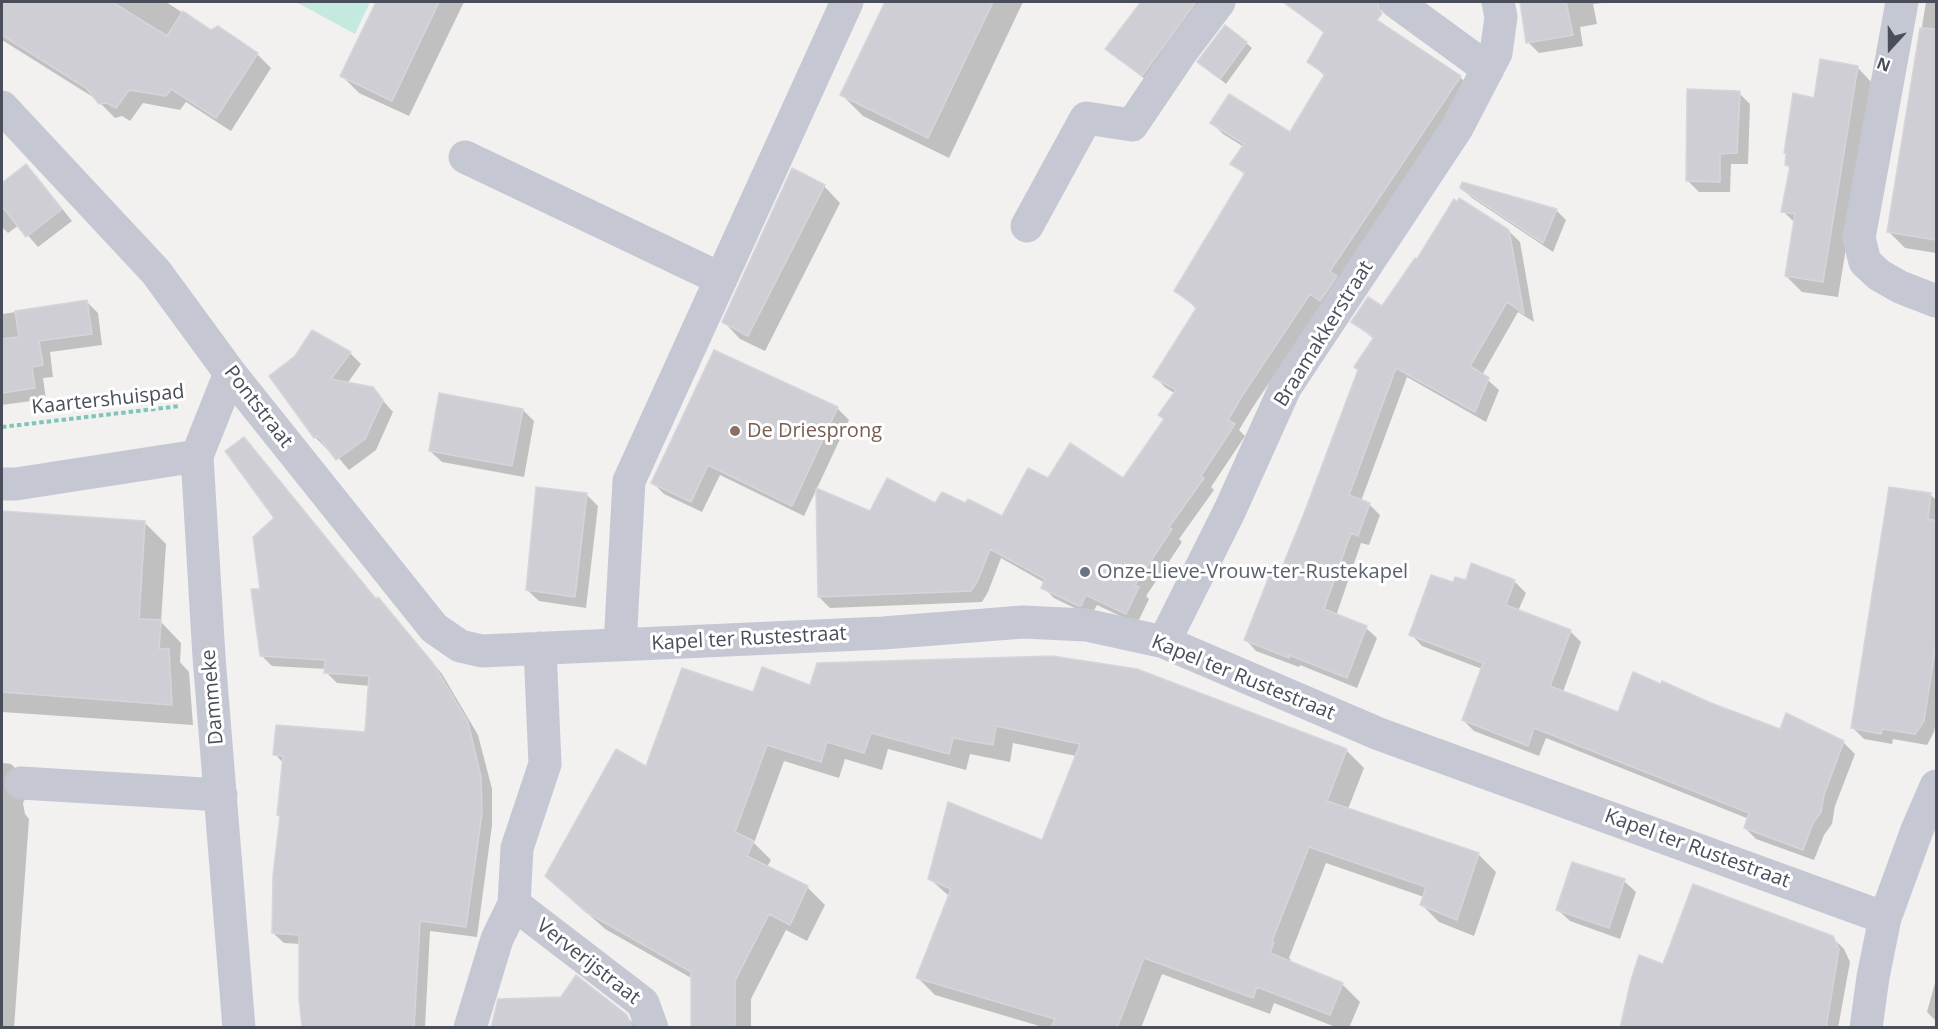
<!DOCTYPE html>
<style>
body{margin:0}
#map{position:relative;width:1938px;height:1029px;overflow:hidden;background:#f2f1f0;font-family:"Open Sans",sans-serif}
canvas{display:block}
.frame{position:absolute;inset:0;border:3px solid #4a4e5b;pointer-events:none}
.north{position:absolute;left:1860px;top:18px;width:60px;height:60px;-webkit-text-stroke:4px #fff;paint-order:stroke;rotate:201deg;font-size:16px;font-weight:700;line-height:24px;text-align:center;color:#4a4e5b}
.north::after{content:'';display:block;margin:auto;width:21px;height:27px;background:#4a4e5b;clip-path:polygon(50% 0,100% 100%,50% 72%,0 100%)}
</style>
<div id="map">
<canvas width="1938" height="1029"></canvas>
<div class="frame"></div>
<div class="north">N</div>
</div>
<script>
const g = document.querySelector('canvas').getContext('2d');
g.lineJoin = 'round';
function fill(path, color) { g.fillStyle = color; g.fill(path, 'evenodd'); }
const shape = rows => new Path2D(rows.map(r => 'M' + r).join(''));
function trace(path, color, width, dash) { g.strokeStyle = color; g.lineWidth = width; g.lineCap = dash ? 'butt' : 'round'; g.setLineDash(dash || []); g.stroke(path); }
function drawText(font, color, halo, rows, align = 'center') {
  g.font = font + ' "Open Sans",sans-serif'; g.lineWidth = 6; g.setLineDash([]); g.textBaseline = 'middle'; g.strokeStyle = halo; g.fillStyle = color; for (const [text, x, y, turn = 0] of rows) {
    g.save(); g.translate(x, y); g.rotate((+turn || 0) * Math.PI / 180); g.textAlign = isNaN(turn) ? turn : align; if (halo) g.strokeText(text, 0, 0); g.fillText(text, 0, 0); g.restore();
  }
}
fill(shape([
 [296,2,370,2,355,34]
]), '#c4eadf');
fill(shape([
 [2,2,166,2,211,31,257,54,271,68,231,131,186,102,180,110,143,103,130,121,122,116,115,118,96,99,2,40],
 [377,2,464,2,409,116,359,93,342,76],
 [887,2,1023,2,949,158,863,116,842,95],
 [1153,2,1214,2,1153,85,1118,59,1107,49,1131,32],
 [1314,2,1392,2,1389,9,1365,13,1460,77,1471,88,1322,304,1253,407,1239,430,1245,436,1211,487,1214,490,1179,539,1182,542,1146,596,1149,599,1137,624,1097,605,1091,616,1054,598,1043,587,1045,583,1001,558,988,592,982,602,830,608,819,597,871,513,936,505,966,505,1003,518,1049,480,1124,480,1165,420,1160,415,1176,394,1166,388,1155,377,1197,309,1176,291,1245,175,1232,163,1244,147,1223,134,1212,123,1290,134,1326,77,1309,62,1325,34,1300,13],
 [1521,2,1612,2,1593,4,1597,24,1580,27,1583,46,1539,53,1528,42],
 [1926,2,1936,2,1936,253,1905,248,1889,232],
 [1246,43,1252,48,1226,84,1199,62],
 [1858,68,1873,84,1838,297,1802,292,1786,276,1795,223,1783,211,1791,169,1786,165,1815,100],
 [1739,93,1750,104,1748,164,1731,164,1730,192,1699,192,1688,181],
 [25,166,37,177,72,221,38,247,19,225,8,233,2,227,2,180,4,183],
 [824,186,840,203,765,351,740,339,724,322],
 [1462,188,1556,210,1566,220,1553,252,1472,198],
 [1509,231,1520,242,1534,322,1518,312,1482,375,1499,390,1486,422,1407,377,1361,501,1369,504,1380,515,1369,545,1361,543,1336,616,1366,628,1377,638,1357,688,1300,665,1299,667,1256,651,1246,640,1279,579,1374,339,1353,322,1383,309],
 [87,302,98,313,102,345,50,352,53,377,43,378,46,399,2,405,2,314],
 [715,352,838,409,849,420,804,516,720,475,702,512,664,494,653,483],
 [350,353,361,364,347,384,372,388,393,412,376,450,349,470,329,447,327,449,315,437,271,376],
 [523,410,534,421,524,477,442,462,430,451],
 [244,439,254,450,377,600,389,610,442,674,478,735,492,789,492,825,477,937,430,931,425,1028,301,1028,301,944,284,943,273,933,281,817,279,815,283,763,275,754,367,734,370,686,337,683,326,672,326,669,272,666,261,655,262,591,276,519],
 [586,494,598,506,586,608,539,601,527,590],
 [1931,495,1936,500,1936,720,1934,732,1927,745,1893,739,1892,744,1864,739,1853,728],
 [2,512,145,523,166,544,161,622,181,643,180,662,189,672,193,725,2,712],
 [1514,581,1526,593,1518,611,1570,631,1581,642,1563,692,1619,713,1710,704,1781,731,1787,715,1844,743,1855,754,1835,806,1832,824,1824,835,1814,860,1756,839,1745,828,1749,819,1546,738,1539,756,1474,731,1463,720,1482,669,1422,646,1411,634,1454,584,1467,582],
 [1052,657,1136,670,1347,751,1364,768,1348,809,1478,854,1496,872,1474,936,1439,922,1422,905,1424,897,1326,863,1289,958,1291,960,1290,963,1342,984,1360,1002,1349,1028,1338,1028,1274,1003,1270,1014,1162,974,1141,1028,1046,1028,935,995,918,978,950,897,930,879,1043,842,1076,756,1013,743,1010,762,970,754,966,770,888,749,882,770,845,759,839,778,784,761,754,843,771,860,767,867,808,888,825,905,807,941,786,930,751,999,751,1028,692,1028,693,979,605,929,546,876,647,769,754,694,811,687,818,664],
 [2,763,11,764,32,785,23,803,25,814,29,819,14,1028,2,1028],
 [1624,881,1636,892,1620,939,1570,921,1558,910],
 [1832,937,1844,949,1850,962,1838,1028,1622,1028,1664,966],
 [1936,979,1936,1021,1927,1012],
 [626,1016,638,1028,567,1028]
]), '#0003');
const building = shape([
 [2,2,112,2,167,36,183,11,211,30,218,26,258,53,216,118,171,89,166,96,129,90,116,108,107,103,99,104,86,88,2,35,2,2],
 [376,2,439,2,392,101,340,76,376,2],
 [885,2,993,2,928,138,840,95,885,2],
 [1141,2,1192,2,1195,3,1142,76,1105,49,1141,2],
 [1283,2,1378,2,1379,9,1382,13,1377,20,1461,76,1330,271,1337,276,1320,301,1310,294,1242,396,1228,420,1235,424,1201,476,1204,478,1169,527,1172,529,1135,585,1139,587,1126,614,1086,595,1081,606,1079,606,1041,588,1045,579,990,549,978,580,971,591,818,597,816,488,870,511,887,478,935,503,942,492,965,503,968,499,1002,516,1028,468,1048,478,1070,443,1123,478,1164,419,1158,415,1176,390,1153,377,1197,307,1174,291,1245,173,1230,164,1244,144,1210,123,1229,94,1290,132,1325,74,1307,62,1324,32,1283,2],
 [1520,2,1566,2,1573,35,1526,43,1520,2],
 [1225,25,1247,42,1220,79,1197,62,1225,25],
 [1920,28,1936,29,1936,240,1887,232,1920,28],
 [1820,59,1858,66,1823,282,1785,276,1795,214,1781,212,1790,166,1785,165,1786,153,1784,153,1793,93,1814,98,1820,59],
 [1687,89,1740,91,1737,153,1720,154,1720,182,1686,181,1687,89],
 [26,164,62,209,26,237,2,206,2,183,26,164],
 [792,168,825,185,748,336,722,322,792,168],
 [1462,182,1557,209,1543,243,1460,188,1462,182],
 [1459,198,1509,230,1524,314,1507,302,1470,366,1489,378,1475,412,1396,368,1349,495,1370,503,1358,536,1351,533,1324,609,1367,626,1347,678,1289,655,1289,658,1244,640,1270,574,1278,577,1303,516,1358,370,1354,367,1374,337,1351,322,1368,297,1382,306,1415,258,1417,259,1454,199,1457,202,1459,198],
 [87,300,92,334,39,341,43,365,32,367,35,388,2,393,2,339,19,337,15,311,87,300],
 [312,330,351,352,331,379,373,387,383,400,365,439,336,460,318,436,314,438,269,376,295,356,312,330],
 [714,350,838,407,792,506,708,465,691,502,651,483,714,350],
 [439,393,523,409,512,466,429,451,439,393],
 [244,437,376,599,378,597,432,662,468,722,481,777,482,813,466,927,420,921,414,1028,302,1028,299,999,299,935,272,933,273,875,280,816,277,815,283,756,273,755,276,725,365,732,369,676,324,673,325,660,260,656,251,589,260,589,253,537,274,518,225,451,244,437],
 [536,487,587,493,575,597,526,590,536,487],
 [1889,487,1931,493,1928,519,1936,521,1936,643,1924,721,1915,734,1882,729,1881,734,1851,728,1889,487],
 [2,511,145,521,139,619,161,620,159,649,169,649,172,705,2,692,2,511],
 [1471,563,1515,580,1506,605,1571,630,1550,686,1618,712,1633,672,1661,684,1662,681,1711,703,1780,729,1786,713,1844,741,1824,795,1821,812,1813,823,1803,850,1744,828,1749,813,1534,728,1528,746,1462,720,1483,663,1409,635,1431,575,1453,582,1455,577,1466,580,1471,563],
 [1052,656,1137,669,1347,749,1327,801,1479,853,1457,920,1420,905,1426,887,1309,847,1272,941,1274,942,1270,953,1343,983,1330,1015,1257,987,1253,998,1144,958,1117,1028,1051,1028,1055,1019,916,978,951,889,928,879,948,802,1042,840,1080,744,996,726,993,745,953,738,949,754,871,733,864,753,827,742,821,762,767,745,735,832,754,841,747,856,808,886,790,925,769,914,735,981,735,1028,691,1028,691,972,586,912,545,876,616,749,646,766,682,668,753,692,762,667,810,685,817,663,1052,656],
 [1572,862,1625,879,1609,928,1556,910,1572,862],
 [1693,884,1833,936,1839,949,1826,1028,1620,1028,1631,980,1639,955,1663,964,1693,884],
 [576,975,627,1015,632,1028,491,1028,498,999,561,997,576,975]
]);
fill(building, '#ceced4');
trace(building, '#d5d5db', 1.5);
trace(shape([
 [2,427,180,406]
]), '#80c5b8', 4, [4.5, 3]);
trace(shape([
 [1396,2,1488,69],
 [1902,2,1859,238,1865,262,1879,275,1900,287,1936,301],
 [2,107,156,272,230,373,434,628,460,646,482,651,883,633,1023,622,1086,625,1164,642,1379,734,1885,918],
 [465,157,721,279],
 [1027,226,1086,118,1132,125,1182,51,1219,2],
 [230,373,197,456,209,657,239,1028],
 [2,484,16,484,197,456],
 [1164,642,1230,510,1285,388,1457,128,1496,53,1501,17,1498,2],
 [620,645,629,481,847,2],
 [21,783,221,795],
 [514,904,643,1003,652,1028],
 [470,1028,497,939,514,904,517,848,545,764,540,648],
 [1866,1028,1873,977,1885,918,1917,830,1936,786]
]), '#c5c8d3', 33);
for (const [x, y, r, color] of [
 [735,431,6,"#8d6e63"],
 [1085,572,6,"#6b7280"]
]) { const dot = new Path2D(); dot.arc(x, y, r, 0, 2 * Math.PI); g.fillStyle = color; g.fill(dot); trace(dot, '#fff', 2); }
drawText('20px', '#4a4e5b', '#fff', [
 ["Braamakkerstraat",1324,334,-58],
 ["Kaartershuispad",108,400,-6],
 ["Pontstraat",258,407,52],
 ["Kapel ter Rustestraat",749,639,-3],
 ["Kapel ter Rustestraat",1243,678,22],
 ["Dammeke",213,697,-95],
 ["Kapel ter Rustestraat",1697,849,20],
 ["Ververijstraat",588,962,38]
]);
drawText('20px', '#785e54', '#fff', [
 ["De Driesprong",747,431]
], 'left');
drawText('20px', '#5b616d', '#fff', [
 ["Onze-Lieve-Vrouw-ter-Rustekapel",1097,572]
], 'left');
</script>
